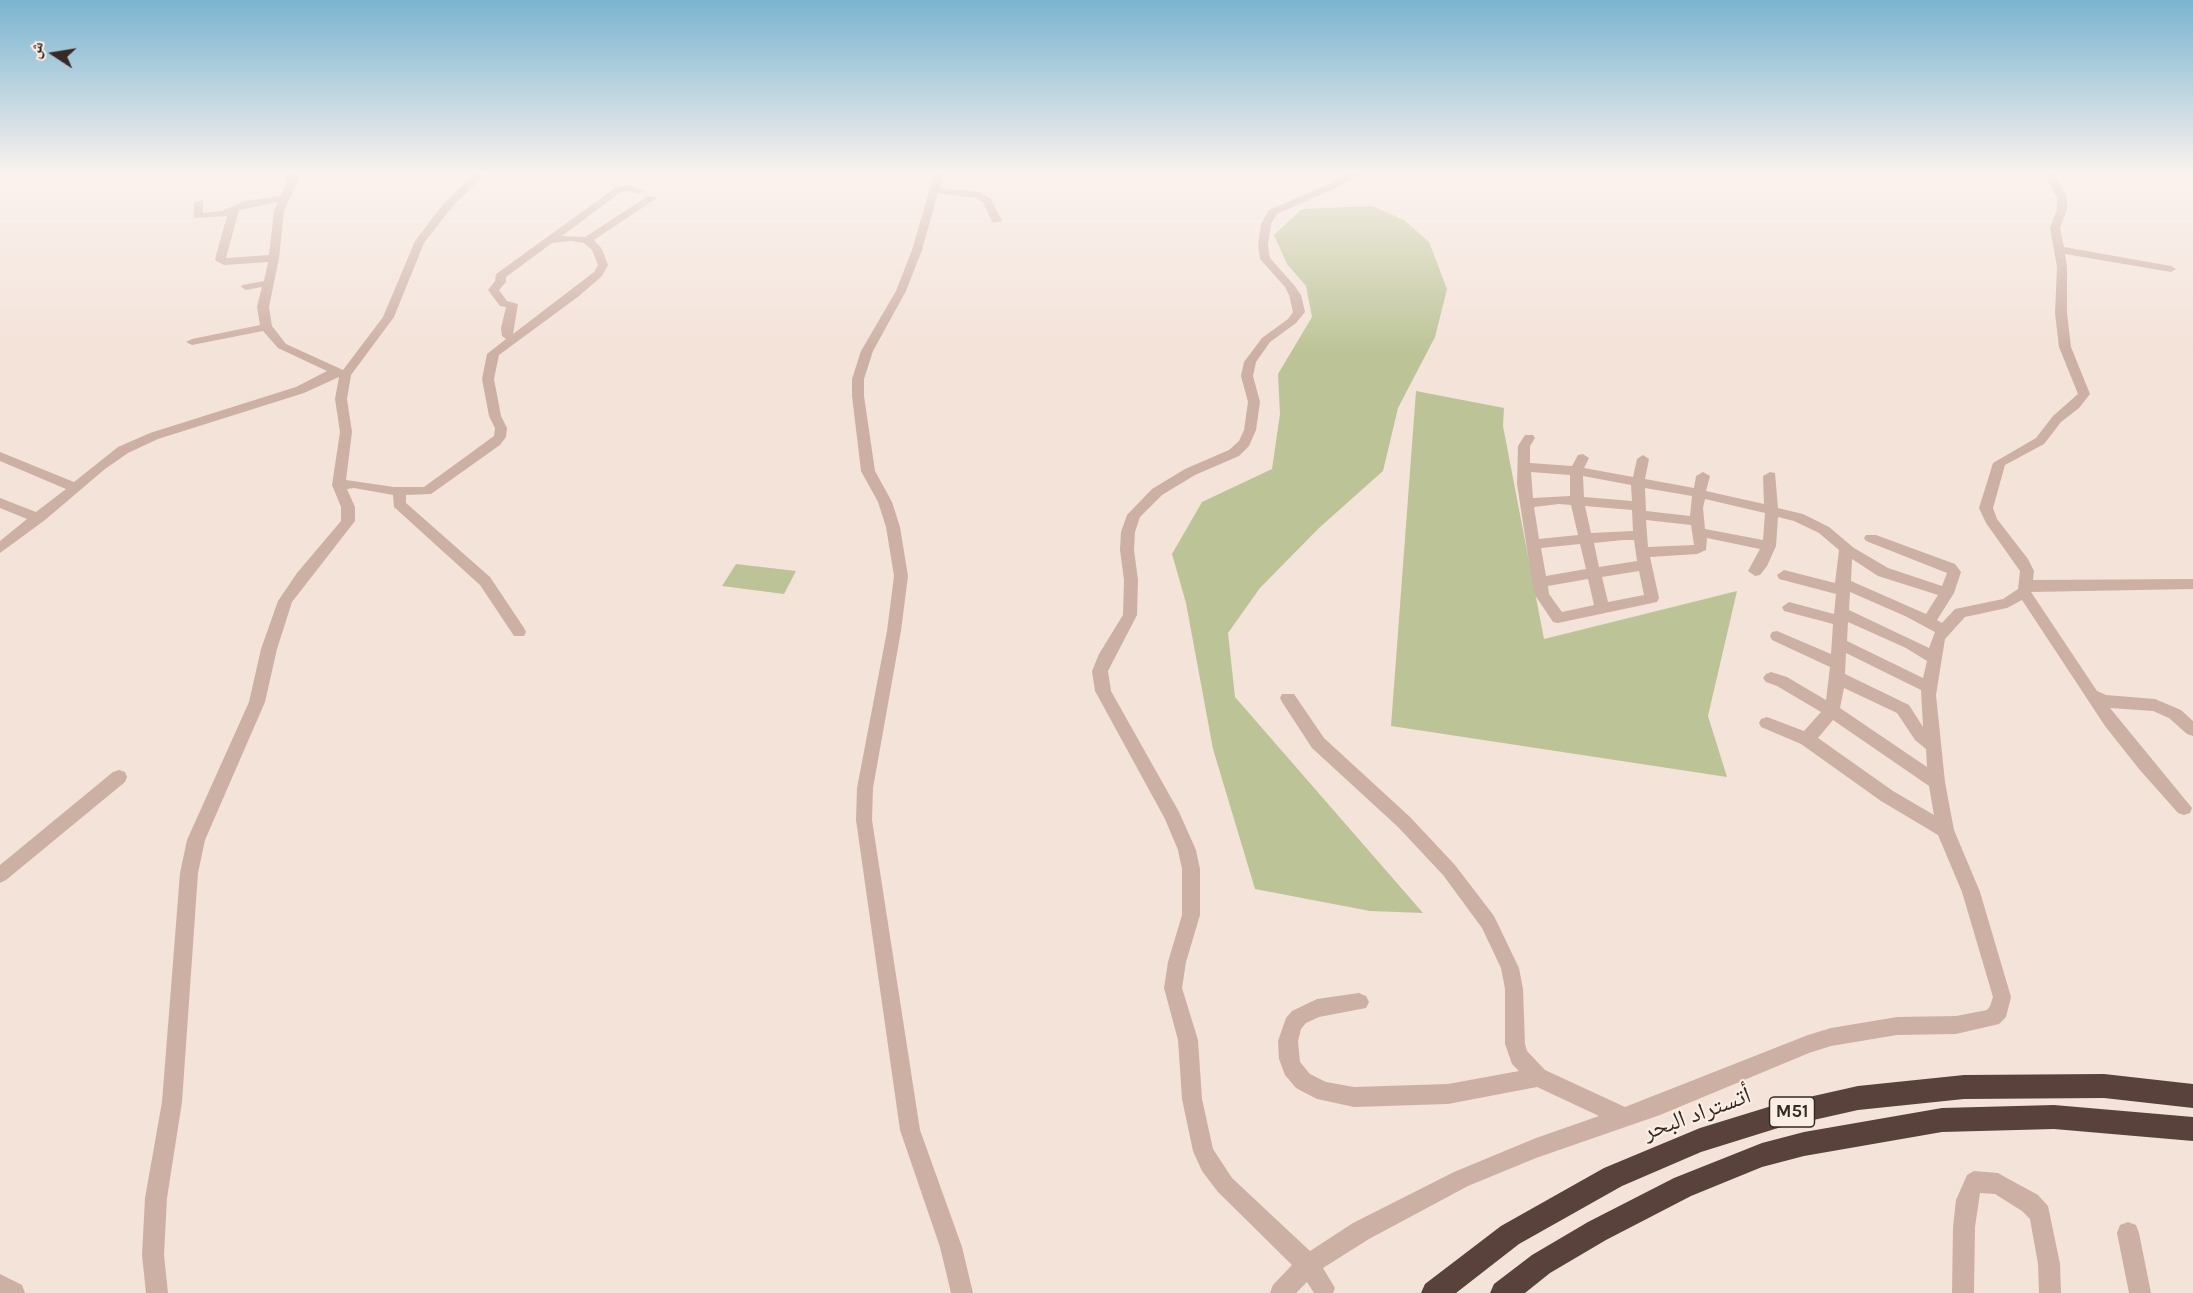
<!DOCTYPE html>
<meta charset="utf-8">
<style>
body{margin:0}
#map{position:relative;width:2193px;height:1293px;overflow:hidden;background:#f4e3d9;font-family:Karla,"Noto Naskh Arabic",sans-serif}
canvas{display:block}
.north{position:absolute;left:24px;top:24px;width:60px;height:60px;-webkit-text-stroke:4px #fbeee5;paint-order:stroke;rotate:282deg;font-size:16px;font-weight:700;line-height:24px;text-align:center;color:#372926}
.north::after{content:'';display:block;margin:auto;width:21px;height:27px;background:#372926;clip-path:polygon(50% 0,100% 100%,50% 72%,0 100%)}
</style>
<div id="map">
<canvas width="2193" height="1293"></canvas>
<div class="north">ش</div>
</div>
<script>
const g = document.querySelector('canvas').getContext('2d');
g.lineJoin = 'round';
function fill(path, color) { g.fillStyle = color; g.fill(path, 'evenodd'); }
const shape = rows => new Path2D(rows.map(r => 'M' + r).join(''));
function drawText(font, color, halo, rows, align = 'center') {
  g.font = font + ' Karla,"Noto Naskh Arabic",sans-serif'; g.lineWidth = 4.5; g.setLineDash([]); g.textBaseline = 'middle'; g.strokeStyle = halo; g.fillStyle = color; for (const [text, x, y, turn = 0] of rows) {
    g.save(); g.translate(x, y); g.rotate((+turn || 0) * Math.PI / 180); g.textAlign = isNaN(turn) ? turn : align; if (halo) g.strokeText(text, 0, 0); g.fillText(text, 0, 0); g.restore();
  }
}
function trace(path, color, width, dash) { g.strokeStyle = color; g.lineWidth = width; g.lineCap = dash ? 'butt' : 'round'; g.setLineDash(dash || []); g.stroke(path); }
fill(shape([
 [1372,206,1404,220,1429,242,1447,289,1435,337,1398,408,1383,471,1319,528,1260,588,1228,633,1235,697,1423,913,1370,911,1255,889,1213,749,1186,603,1172,554,1202,502,1272,469,1280,414,1278,374,1312,317,1306,286,1287,264,1274,235,1302,209],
 [1416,391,1504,408,1503,426,1544,639,1737,591,1708,716,1727,777,1391,726],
 [736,564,796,571,784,594,722,586]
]), '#bcc497');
fill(shape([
 [288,171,298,171,297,182,284,211,279,258,269,307,272,326,286,344,343,370,383,317,415,241,444,203,478,171,488,171,452,207,424,243,394,317,351,375,347,399,352,432,346,480,394,487,424,487,494,436,495,428,489,416,482,379,487,354,506,339,502,336,501,328,506,307,500,306,488,290,495,281,496,274,615,188,629,185,643,191,638,194,628,191,621,192,562,236,585,237,648,196,657,198,594,240,602,249,608,265,602,276,579,296,499,355,494,379,501,416,507,428,506,437,500,445,431,494,406,495,406,503,490,577,524,628,526,632,524,636,514,636,480,585,394,507,393,495,354,488,347,489,355,507,355,521,292,602,277,649,265,702,205,840,198,873,182,1102,167,1198,164,1255,168,1293,146,1293,142,1255,145,1198,162,1102,180,873,187,840,249,702,261,649,278,601,297,573,341,521,341,507,332,485,340,432,335,399,339,377,304,393,158,439,128,453,105,469,45,520,0,553,0,541,27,519,0,508,0,498,36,512,66,489,0,461,0,452,74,482,118,447,150,433,296,387,327,371,278,348,263,331,192,345,186,342,192,339,260,325,257,307,262,287,246,290,241,287,242,285,264,281,268,262,224,265,216,261,215,259,227,216,194,218,194,202,203,200,203,213,222,211,244,201,281,196,287,182,288,171],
 [278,202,274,211,269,255,226,258,239,210,278,202],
 [571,241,584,243,592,250,598,265,594,272,513,334,518,304,507,301,499,290,506,282,506,277,552,243,571,241],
 [935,171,945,171,940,188,979,192,991,199,1002,221,993,223,983,203,976,198,938,193,922,250,906,291,873,351,864,379,864,396,875,471,892,502,900,527,908,576,901,631,873,788,872,820,920,1130,962,1247,973,1293,951,1293,940,1247,900,1130,856,820,857,788,887,631,894,576,886,527,878,502,861,471,852,396,852,379,861,351,896,291,912,250,935,171],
 [1353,171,1364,171,1340,186,1277,214,1271,224,1268,245,1270,258,1294,285,1301,295,1305,312,1296,323,1270,342,1256,362,1253,376,1260,402,1256,430,1249,446,1239,456,1195,475,1162,495,1140,517,1135,532,1134,550,1138,580,1137,615,1108,671,1111,691,1179,812,1196,850,1200,869,1200,915,1186,962,1182,988,1198,1040,1202,1099,1213,1149,1232,1178,1310,1251,1353,1223,1454,1172,1536,1138,1599,1116,1537,1087,1448,1104,1354,1107,1317,1099,1296,1088,1285,1075,1279,1059,1278,1041,1286,1018,1292,1011,1317,999,1359,993,1366,996,1369,1002,1366,1008,1319,1017,1306,1023,1301,1029,1298,1041,1300,1062,1310,1074,1326,1082,1354,1087,1448,1084,1519,1071,1512,1064,1505,1044,1505,989,1501,968,1482,928,1443,875,1398,827,1312,748,1282,702,1280,698,1282,694,1294,694,1324,738,1410,817,1455,865,1494,916,1519,968,1523,989,1525,1044,1527,1051,1545,1070,1625,1107,1808,1035,1831,1028,1897,1017,1956,1016,1987,1010,1990,1006,1993,997,1962,892,1938,835,1881,801,1801,744,1761,727,1759,723,1761,719,1767,717,1804,731,1821,712,1777,686,1766,682,1763,678,1766,674,1771,672,1787,677,1826,700,1830,667,1772,640,1770,636,1772,632,1777,631,1831,654,1833,624,1784,611,1782,607,1789,602,1834,614,1836,594,1779,579,1777,575,1784,570,1835,583,1839,550,1819,533,1794,521,1778,517,1776,546,1767,566,1760,575,1755,576,1748,571,1760,549,1707,538,1706,550,1697,554,1650,557,1659,598,1657,602,1558,623,1553,622,1535,595,1532,582,1517,484,1518,446,1525,435,1533,435,1535,438,1530,446,1530,463,1572,466,1578,455,1583,454,1589,458,1584,468,1633,477,1637,459,1643,455,1649,459,1645,479,1694,488,1696,476,1703,472,1710,476,1706,491,1764,504,1763,476,1770,472,1775,473,1778,508,1803,514,1829,527,1854,548,1888,568,1942,586,1947,573,1866,541,1864,538,1866,535,1876,535,1955,564,1961,572,1954,593,1937,620,1942,623,1955,609,2003,599,2018,589,2020,571,1986,523,1979,508,1993,463,2036,438,2053,416,2078,394,2059,347,2055,313,2057,267,2050,228,2057,209,2057,198,2043,171,2053,171,2067,198,2067,209,2060,228,2064,247,2171,266,2176,269,2171,272,2065,254,2067,267,2067,313,2071,347,2090,394,2079,408,2061,422,2044,444,2005,465,1993,508,1997,519,2028,559,2034,571,2033,580,2193,579,2193,589,2031,592,2097,691,2106,695,2155,699,2181,710,2193,721,2193,736,2187,734,2169,718,2153,711,2110,708,2192,808,2190,813,2184,815,2178,813,2139,769,2105,726,2022,600,2007,608,1965,617,1945,639,1936,695,1945,782,1954,830,1980,892,2011,997,2006,1017,1999,1024,1956,1034,1897,1035,1831,1046,1809,1053,1660,1115,1536,1158,1468,1186,1369,1239,1323,1268,1335,1288,1333,1293,1314,1293,1307,1282,1296,1293,1270,1293,1273,1285,1292,1265,1218,1192,1202,1171,1193,1151,1182,1099,1178,1040,1164,988,1168,962,1182,915,1182,869,1178,850,1165,819,1095,691,1092,671,1099,654,1123,615,1124,580,1120,550,1121,532,1127,515,1152,489,1185,469,1229,450,1239,441,1244,430,1248,402,1241,376,1244,362,1262,338,1288,319,1293,312,1289,295,1285,287,1260,259,1258,245,1261,224,1269,210,1334,182,1353,171],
 [1531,472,1570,475,1570,496,1533,498,1531,472],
 [1583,476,1631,485,1632,501,1584,497,1583,476],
 [1645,488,1692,496,1690,516,1646,511,1645,488],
 [1705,499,1765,513,1763,540,1705,529,1703,508,1705,499],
 [1559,504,1571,505,1578,535,1539,539,1534,507,1559,504],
 [1585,506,1632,510,1633,531,1591,533,1585,506],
 [1646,520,1691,525,1694,545,1648,547,1646,520],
 [1623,540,1634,540,1637,561,1599,567,1594,543,1623,540],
 [1580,544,1586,569,1546,576,1541,548,1580,544],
 [1852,559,1878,576,1938,595,1926,614,1851,581,1852,559],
 [1639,571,1644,595,1608,602,1602,577,1639,571],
 [1588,579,1594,605,1562,612,1549,594,1548,586,1588,579],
 [1850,592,1905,616,1935,632,1929,648,1849,610,1850,592],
 [1848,622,1906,648,1927,661,1923,678,1847,641,1848,622],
 [1846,653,1921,690,1923,727,1909,705,1845,674,1846,653],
 [1844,688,1897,713,1915,740,1926,749,1927,767,1840,708,1844,688],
 [1833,720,1929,786,1934,815,1893,791,1818,738,1833,720],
 [119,770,125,772,127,777,125,782,6,880,0,883,0,865,113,772,119,770],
 [1974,1171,1998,1173,2005,1177,2038,1195,2048,1206,2060,1264,2061,1293,2039,1293,2038,1264,2030,1219,2022,1211,1995,1194,1980,1193,1975,1227,1974,1293,1952,1293,1953,1227,1956,1200,1967,1175,1974,1171],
 [2128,1222,2136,1225,2139,1233,2151,1293,2129,1293,2117,1233,2120,1225,2128,1222],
 [0,1274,22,1285,25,1293,0,1293,0,1274]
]), '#cdb0a4');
fill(shape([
 [2104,1074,2193,1084,2193,1108,2104,1098,1964,1099,1858,1110,1778,1128,1701,1152,1622,1186,1519,1244,1456,1293,1421,1293,1425,1284,1501,1226,1604,1168,1700,1128,1778,1104,1858,1086,1964,1075,2104,1074],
 [2054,1105,2193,1117,2193,1141,2054,1129,1942,1132,1804,1156,1762,1167,1691,1196,1606,1240,1550,1273,1525,1293,1490,1293,1494,1284,1532,1255,1588,1222,1674,1178,1762,1143,1804,1132,1942,1108,2054,1105]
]), '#59413c');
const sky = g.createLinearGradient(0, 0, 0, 352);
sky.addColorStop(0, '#7ab4d0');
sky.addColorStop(0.49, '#faf2ee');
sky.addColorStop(1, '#faf2ee00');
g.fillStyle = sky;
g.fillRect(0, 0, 2193, 352);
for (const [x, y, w] of [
 [1792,1112,45]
]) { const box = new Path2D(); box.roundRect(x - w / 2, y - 15, w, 30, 4.5); g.fillStyle = '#fbeee5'; g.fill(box); trace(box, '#372926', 1.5); }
drawText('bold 18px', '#372926', null, [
 ["M51",1792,1112]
]);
drawText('24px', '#372926', '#fbeee5', [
 ["أتستراد البحر",1697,1114,-20]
]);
</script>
